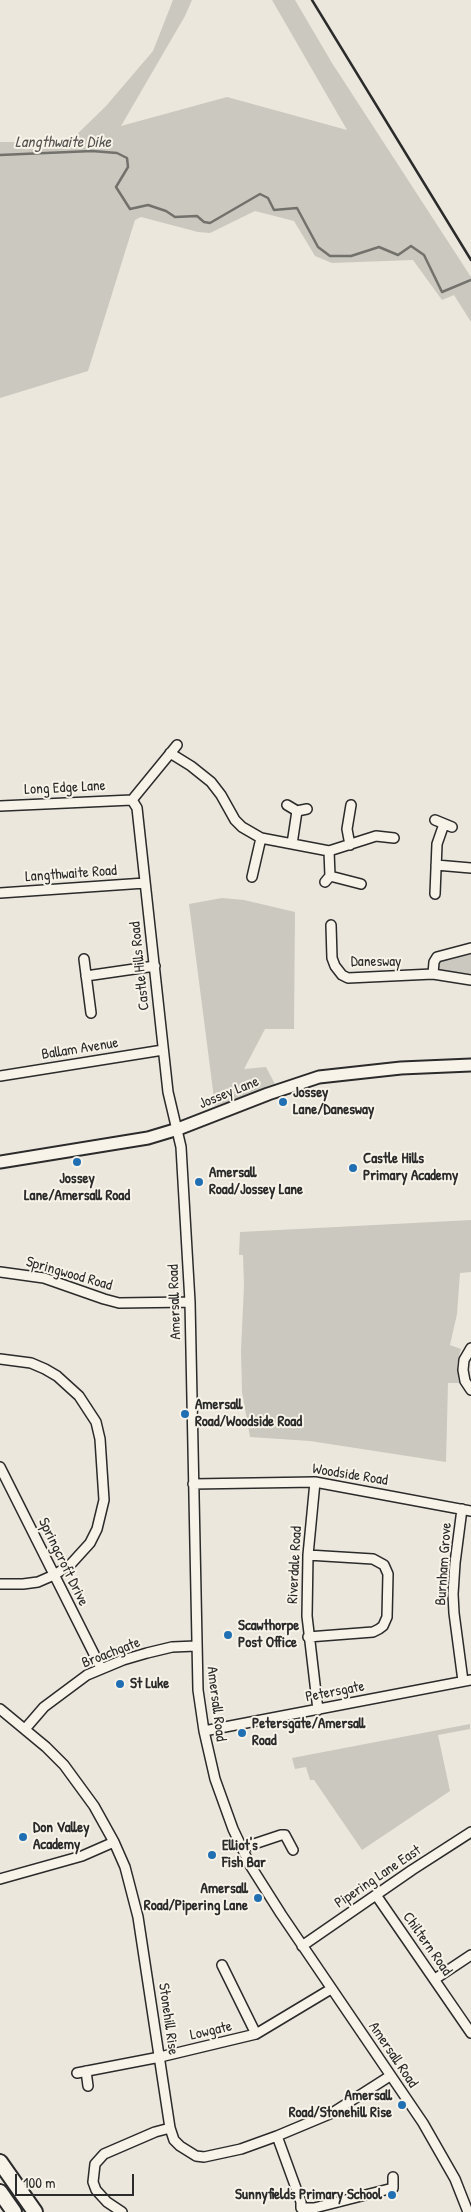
<!DOCTYPE html>
<style>
body{margin:0}
#map{position:relative;width:471px;height:2212px;overflow:hidden;background:#ebe7dd;font-family:"Patrick Hand",sans-serif}
canvas{display:block}
.scale{position:absolute;left:15px;top:2174px;width:119px;height:22px;box-sizing:border-box;border:2px solid #2b2b2b;border-top:0;padding-left:6px;font-size:15px;line-height:18px;white-space:nowrap;color:#2b2b2b;-webkit-text-stroke:4px #f7f3e8;paint-order:stroke}
</style>
<div id="map">
<canvas width="471" height="2212"></canvas>
<div class="scale">100 m</div>
</div>
<script>
const g = document.querySelector('canvas').getContext('2d');
g.lineJoin = 'round';
function fill(path, color) { g.fillStyle = color; g.fill(path, 'evenodd'); }
const shape = rows => new Path2D(rows.map(r => 'M' + r).join(''));
function trace(path, color, width, dash) { g.strokeStyle = color; g.lineWidth = width; g.lineCap = dash ? 'butt' : 'round'; g.setLineDash(dash || []); g.stroke(path); }
function drawText(font, color, halo, rows, align = 'center') {
  g.font = font + ' "Patrick Hand",sans-serif'; g.lineWidth = 4; g.setLineDash([]); g.textBaseline = 'middle'; g.strokeStyle = halo; g.fillStyle = color; for (const [text, x, y, turn = 0] of rows) {
    g.save(); g.translate(x, y); g.rotate((+turn || 0) * Math.PI / 180); g.textAlign = isNaN(turn) ? turn : align; if (halo) g.strokeText(text, 0, 0); g.fillText(text, 0, 0); g.restore();
  }
}
fill(shape([
 [173,0,192,0,185,16,121,126,227,97,347,130,272,0,295,0,332,63,471,277,471,322,454,295,442,300,413,260,332,263,315,256,294,221,255,211,210,233,198,232,141,217,135,220,88,371,0,398,0,142,69,142,106,106,153,51],
 [222,898,244,900,295,912,294,1029,265,1029,244,1069,266,1067,276,1086,215,1106,189,904],
 [471,950,471,975,440,971,437,969,436,962],
 [471,1220,471,1272,460,1273,457,1314,450,1345,461,1349,457,1364,459,1383,448,1383,446,1462,310,1441,250,1437,242,1392,241,1350,244,1286,243,1255,239,1255,240,1232],
 [470,1724,470,1729,438,1735,450,1791,362,1850,314,1780,310,1780,306,1767,295,1769,292,1758]
]), '#cbc8bf');
trace(shape([
 [0,155,92,151,117,153,127,158,128,167,116,187,130,209,148,205,166,211,175,217,197,216,204,222,210,223,260,194,268,198,274,210,297,208,318,247,330,256,351,256,379,247,398,255,411,246,424,255,442,292,471,280]
]), '#72716c', 2.5);
const minor = shape([
 [170,753,191,766,211,782,221,795,235,820,242,827,261,838,329,851,376,836,394,838],
 [132,800,137,808,168,1092,181,1147,190,1302,198,1690,204,1731,215,1779,233,1829,250,1865,281,1914,423,2123,455,2179,468,2212],
 [132,800,177,745],
 [287,805,297,811,307,809],
 [0,806,132,800],
 [435,820,452,827],
 [292,844,297,811],
 [350,845,347,829,351,805],
 [329,851,330,876],
 [436,865,471,868],
 [252,877,261,838],
 [325,882,330,876,361,884],
 [0,893,145,883],
 [435,894,437,844,444,824],
 [331,925,332,958,335,966,342,975,348,978,433,974,471,980],
 [84,959,91,1013],
 [433,974,434,962,437,957,471,948],
 [86,976,155,966],
 [0,1076,163,1050],
 [0,1272,44,1278,104,1299,119,1303,190,1302],
 [471,1348,464,1360,463,1370,465,1381,471,1390],
 [0,1359,31,1363,45,1369,57,1376,79,1396,96,1422,100,1439,104,1500,97,1529,90,1543,70,1565,54,1575,38,1582,23,1584,0,1584],
 [0,1467,101,1668],
 [315,1482,308,1555,307,1616,318,1710],
 [193,1484,315,1482,471,1511],
 [462,1509,455,1563,453,1594,454,1613,463,1681],
 [308,1637,373,1632,379,1629,383,1626,387,1617,388,1574,384,1565,373,1559,308,1555],
 [0,1709,46,1747,64,1765,94,1806,114,1842,125,1867,138,1917,170,2128,174,2140,180,2146,196,2156,204,2157,241,2149,277,2136,332,2113,390,2076],
 [25,1729,44,1707,87,1675,123,1660,147,1653,172,1647,196,1646],
 [204,1731,471,1680],
 [242,1848,281,1835,285,1835,293,1850],
 [0,1879,82,1856,114,1842],
 [376,1895,471,2033],
 [302,1946,412,1870,471,1832],
 [222,1965,256,2034],
 [435,1979,471,1955],
 [86,2071,88,2086],
 [77,2073,160,2057,256,2034,331,1989],
 [277,2136,301,2202,301,2208],
 [301,2208,314,2208,393,2188,393,2177],
 [122,2212,107,2202,96,2190,93,2182,95,2164,104,2154,155,2132,170,2128]
]);
const tertiary = shape([
 [0,1162,148,1138,178,1129,268,1094,319,1077,401,1068,471,1065]
]);
const trunk = shape([
 [0,2162,35,2212],
 [0,2192,14,2212]
]);
trace(minor, '#2b2b2b', 12);
trace(tertiary, '#2b2b2b', 15);
trace(trunk, '#2b2b2b', 18);
trace(minor, '#f7f3e8', 9);
trace(tertiary, '#f7f3e8', 11);
trace(trunk, '#f7f3e8', 14);
trace(shape([
 [312,0,471,260]
]), '#2b2b2b', 2.5);
for (const [x, y, r, color] of [
 [283,1102,5,"#1f6fb2"],
 [77,1162,5,"#1f6fb2"],
 [353,1168,5,"#1f6fb2"],
 [199,1182,5,"#1f6fb2"],
 [185,1414,5,"#1f6fb2"],
 [228,1635,5,"#1f6fb2"],
 [120,1684,5,"#1f6fb2"],
 [242,1733,5,"#1f6fb2"],
 [23,1837,5,"#1f6fb2"],
 [212,1855,5,"#1f6fb2"],
 [258,1898,5,"#1f6fb2"],
 [402,2105,5,"#1f6fb2"],
 [392,2195,5,"#1f6fb2"]
]) { const dot = new Path2D(); dot.arc(x, y, r, 0, 2 * Math.PI); g.fillStyle = color; g.fill(dot); trace(dot, '#f7f3e8', 2); }
drawText('15px', '#2b2b2b', '#f7f3e8', [
 ["Long Edge Lane",65,788,-3],
 ["Langthwaite Road",71,874,-4],
 ["Danesway",376,962],
 ["Castle Hills Road",140,966,-96],
 ["Ballam Avenue",80,1049,-9],
 ["Jossey Lane",229,1093,-22],
 ["Springwood Road",69,1274,16],
 ["Amersall Road",175,1302,-92],
 ["Woodside Road",350,1475,9],
 ["Springcroft Drive",63,1562,64],
 ["Burnham Grove",444,1564,-86],
 ["Riverdale Road",295,1565,-87],
 ["Broachgate",111,1653,-21],
 ["Petersgate",335,1692,-11],
 ["Amersall Road",216,1704,83],
 ["Pipering Lane East",378,1877,-34],
 ["Chiltern Road",427,1944,55],
 ["Stonehill Rise",168,2019,82],
 ["Lowgate",211,2031,-13],
 ["Amersall Road",393,2055,56]
]);
drawText('bold 15px', '#2b2b2b', '#f7f3e8', [
 ["Jossey",293,1093],
 ["Lane/Danesway",293,1110],
 ["Castle Hills",363,1159],
 ["Primary Academy",363,1176],
 ["Amersall",209,1173],
 ["Road/Jossey Lane",209,1190],
 ["Jossey",77,1179,"center"],
 ["Lane/Amersall Road",77,1196,"center"],
 ["Amersall",195,1405],
 ["Road/Woodside Road",195,1422],
 ["Scawthorpe",238,1626],
 ["Post Office",238,1643],
 ["St Luke",130,1684],
 ["Petersgate/Amersall",252,1724],
 ["Road",252,1741],
 ["Don Valley",33,1828],
 ["Academy",33,1845],
 ["Elliot's",222,1846],
 ["Fish Bar",222,1863],
 ["Amersall",248,1889,"right"],
 ["Road/Pipering Lane",248,1906,"right"],
 ["Amersall",392,2096,"right"],
 ["Road/Stonehill Rise",392,2113,"right"],
 ["Sunnyfields Primary School",382,2195,"right"]
], 'left');
drawText('italic 16px', '#555451', '#f7f3e8', [
 ["Langthwaite Dike",63,143]
]);
</script>
